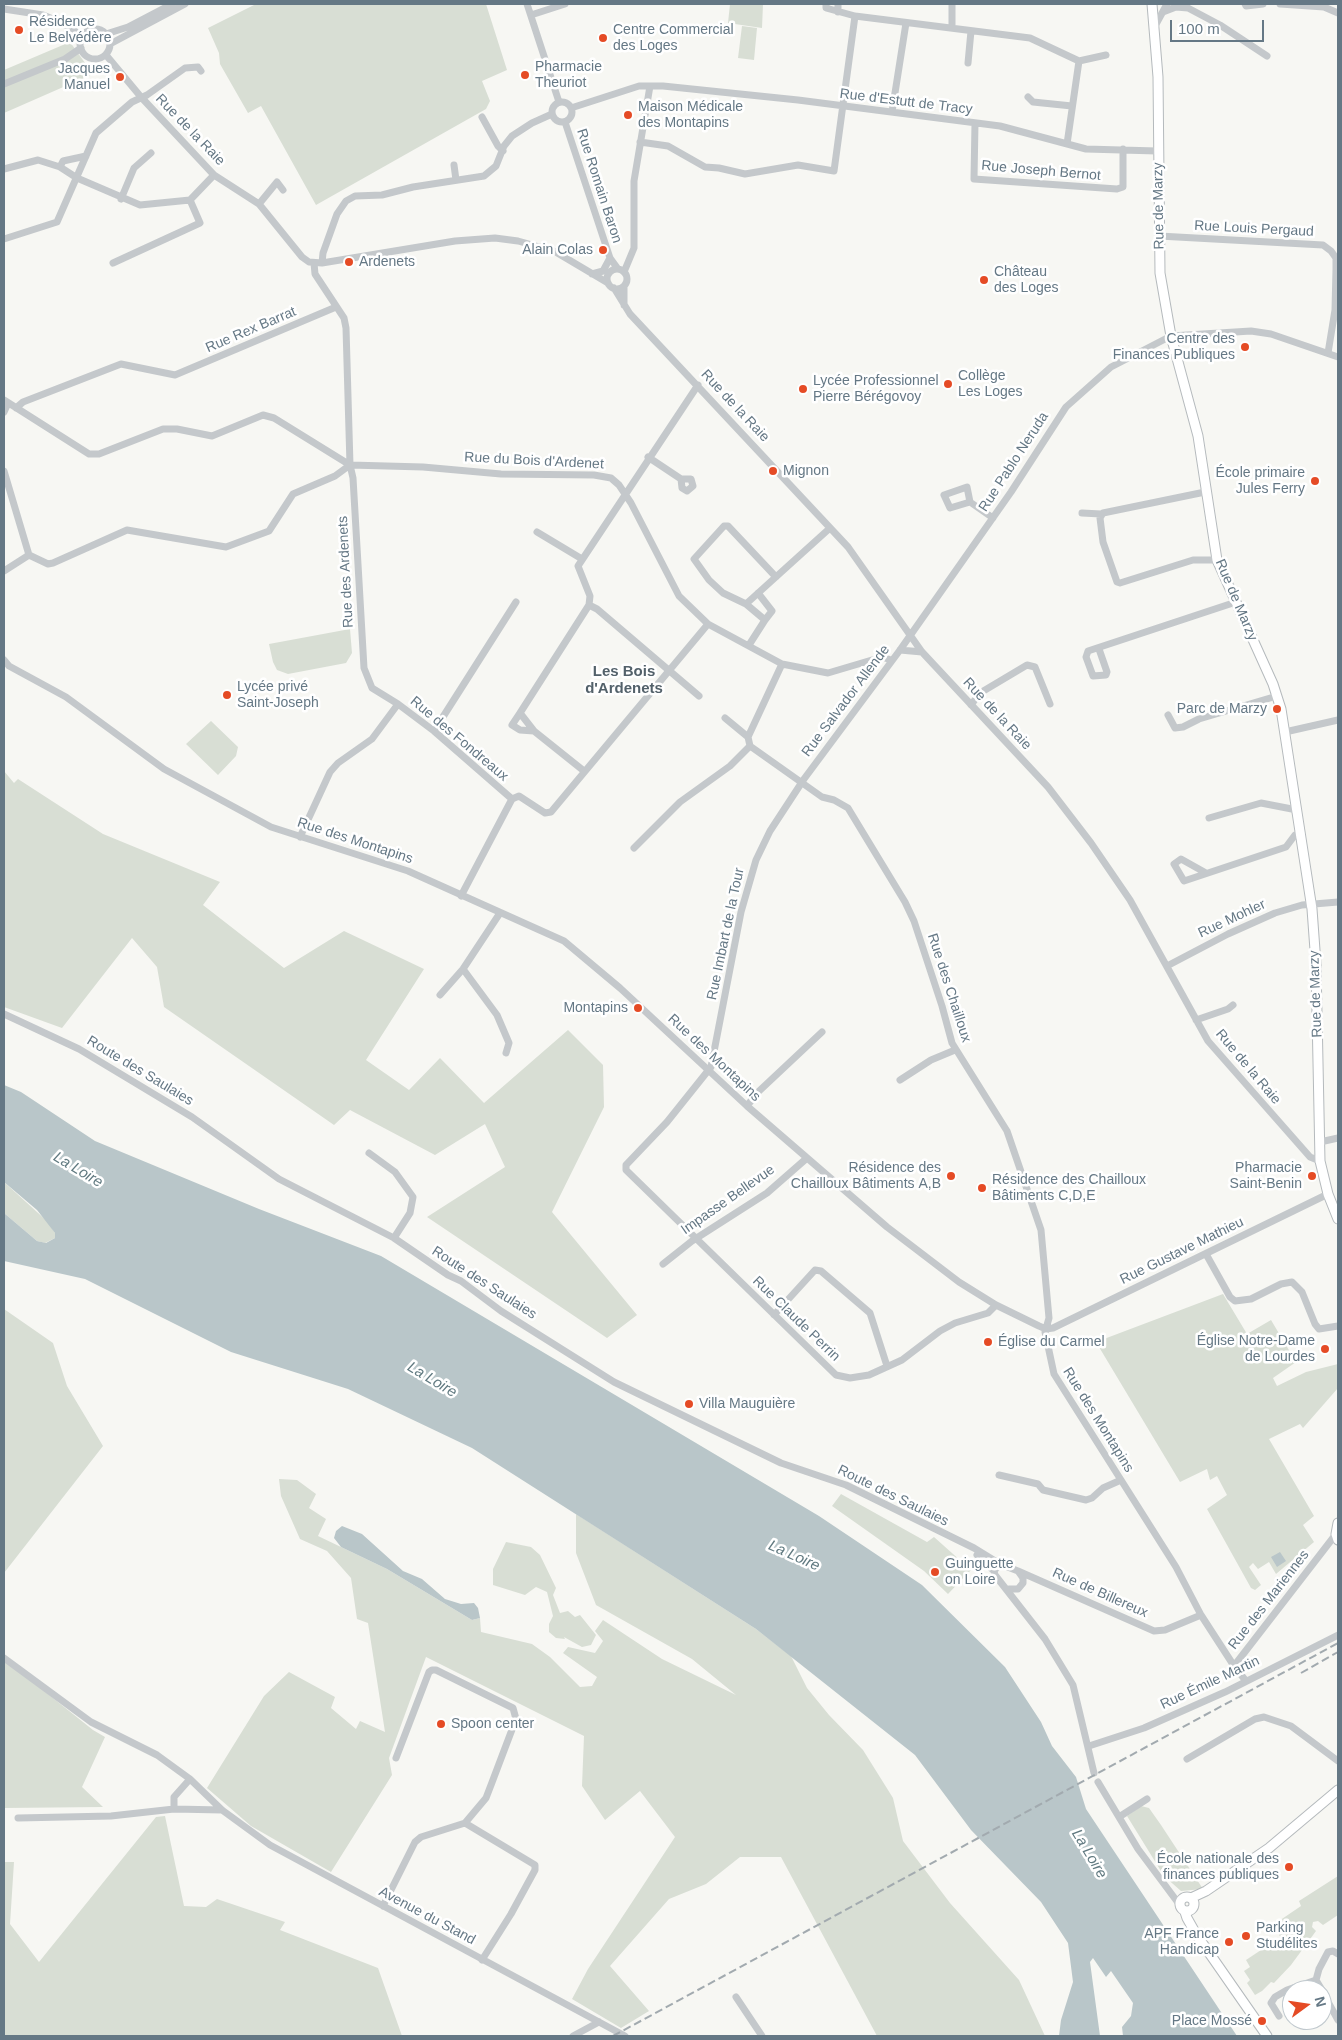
<!DOCTYPE html>
<meta charset="utf-8">
<style>
body{margin:0}
#map{position:relative;width:1342px;height:2040px;overflow:hidden;background:#f7f7f3;font-family:Helvetica,sans-serif}
canvas{display:block}
.frame{position:absolute;inset:0;border:5px solid #657885;pointer-events:none}
.north{position:absolute;left:1282px;top:1980px;width:50px;height:50px;box-sizing:border-box;background:#fff;border:1px solid #c1c9ce;border-radius:50%;rotate:76deg;font-size:14px;font-weight:700;line-height:20px;text-align:center;color:#657885}
.north::after{content:'';display:block;margin:auto;width:18px;height:22px;background:#e54b25;clip-path:polygon(50% 0,100% 100%,50% 72%,0 100%)}
.scale{position:absolute;left:1170px;top:20px;width:94px;height:22px;box-sizing:border-box;border:2px solid #657885;border-top:0;padding-left:6px;font-size:15px;line-height:18px;white-space:nowrap;color:#657885;-webkit-text-stroke:4px #fff;paint-order:stroke}
</style>
<div id="map">
<canvas width="1342" height="2040"></canvas>
<div class="frame"></div>
<div class="north">N</div>
<div class="scale">100 m</div>
</div>
<script>
const g = document.querySelector('canvas').getContext('2d');
g.lineJoin = 'round';
function fill(path, color) { g.fillStyle = color; g.fill(path, 'evenodd'); }
const shape = rows => new Path2D(rows.map(r => 'M' + r).join(''));
function trace(path, color, width, dash) { g.strokeStyle = color; g.lineWidth = width; g.lineCap = dash ? 'butt' : 'round'; g.setLineDash(dash || []); g.stroke(path); }
function drawText(font, color, halo, rows, align = 'center') {
  g.font = font + ' Helvetica,sans-serif'; g.lineWidth = 5; g.setLineDash([]); g.textBaseline = 'middle'; g.strokeStyle = halo; g.fillStyle = color; for (const [text, x, y, turn = 0] of rows) {
    g.save(); g.translate(x, y); g.rotate((+turn || 0) * Math.PI / 180); g.textAlign = isNaN(turn) ? turn : align; if (halo) g.strokeText(text, 0, 0); g.fillText(text, 0, 0); g.restore();
  }
}
fill(shape([
 [256,4,486,4,507,70,482,81,490,101,486,109,316,205,261,106,248,113,220,64,219,53,208,28],
 [730,4,763,4,762,28,728,23],
 [742,26,757,28,754,60,738,58],
 [70,42,93,74,4,113,4,70],
 [350,629,352,653,346,663,288,674,277,670,273,662,269,644],
 [211,721,238,747,236,756,218,775,186,744],
 [4,771,14,783,18,779,103,834,220,882,203,905,284,968,344,931,424,969,366,1060,409,1090,440,1058,484,1103,568,1030,603,1065,604,1107,552,1212,637,1315,607,1338,427,1217,505,1167,485,1124,435,1155,350,1110,334,1125,164,1007,157,967,132,938,62,1028,4,1007],
 [4,1182,48,1222,55,1233,55,1238,45,1243,37,1241,4,1213],
 [1223,1294,1247,1334,1271,1320,1296,1362,1273,1378,1277,1386,1306,1372,1338,1364,1338,1388,1303,1428,1300,1424,1269,1439,1314,1516,1303,1525,1314,1542,1276,1574,1269,1562,1258,1569,1253,1563,1249,1567,1261,1585,1255,1590,1251,1588,1207,1509,1227,1495,1217,1476,1210,1480,1207,1469,1180,1482,1096,1342],
 [4,1309,53,1343,67,1386,103,1446,4,1573],
 [279,1479,297,1480,316,1494,309,1508,326,1519,318,1536,387,1569,472,1620,480,1618,481,1632,532,1644,550,1657,580,1687,592,1686,597,1677,563,1653,568,1647,595,1653,603,1641,595,1631,603,1620,662,1659,736,1695,692,1659,596,1605,576,1553,576,1514,756,1629,791,1656,807,1688,829,1715,863,1750,893,1798,903,1841,950,1903,1019,1980,1045,2036,877,2036,781,1857,740,1857,706,1884,669,1899,610,1966,649,2011,621,2028,572,1999,588,1969,675,1837,640,1791,605,1820,582,1786,584,1736,426,1657,389,1758,392,1775,331,1872,251,1826,207,1788,264,1696,289,1672,335,1697,331,1708,356,1729,360,1721,385,1732,368,1623,357,1619,351,1578,327,1551,300,1539,281,1496],
 [841,1494,927,1542,934,1537,971,1570,948,1594,924,1571,832,1506],
 [506,1542,531,1547,540,1555,556,1588,553,1595,560,1613,568,1611,575,1617,580,1615,596,1635,591,1645,582,1647,564,1637,565,1639,556,1638,549,1632,549,1624,553,1616,547,1592,536,1587,525,1595,493,1585,493,1569],
 [4,1659,93,1730,105,1737,82,1787,103,1807,4,1808],
 [1141,1806,1149,1808,1161,1825,1203,1889,1181,1891,1164,1876,1127,1816],
 [165,1816,184,1906,206,1907,217,1899,285,1922,280,1930,378,1968,402,2036,4,2036,4,1862,14,1862,10,1924,39,1962,156,1817],
 [1338,1876,1338,1915,1323,1925,1318,1921,1313,1922,1312,1927,1316,1931,1291,1965,1274,1983,1271,1982,1262,1991,1255,1995,1247,1983,1250,1980,1244,1971,1250,1967,1246,1960,1276,1940,1279,1941,1281,1938,1273,1925,1301,1906,1299,1901]
]), '#d8ded4');
fill(shape([
 [4,1085,21,1092,95,1141,259,1209,381,1256,819,1516,922,1585,1005,1667,1041,1722,1052,1746,1076,1777,1086,1809,1237,2036,1123,2036,1122,2027,1131,2016,1133,2003,1111,1971,1106,1977,1093,1958,1090,1962,1100,2036,1059,2036,1061,2020,1073,1982,1068,1943,1041,1902,971,1830,915,1755,756,1629,472,1448,348,1389,231,1352,85,1279,4,1261,4,1213,37,1241,46,1243,55,1238,55,1233,37,1210,4,1182],
 [342,1526,362,1534,403,1571,422,1579,445,1599,461,1604,474,1603,478,1608,480,1618,472,1620,387,1569,341,1547,334,1538,336,1531],
 [1280,1552,1286,1561,1277,1567,1271,1557]
]), '#b9c6c9');
const major = shape([
 [1152,4,1158,77,1160,273,1171,336,1198,436,1217,560,1273,684,1281,709,1312,909,1316,964,1320,1161,1328,1194,1338,1219],
 [1338,1523,1336,1534,1338,1540],
 '1180 1904a7 7 0 1 1 14 0a7 7 0 1 1-14 0Z',
 [1191,1898,1206,1891,1269,1848,1338,1790],
 [1185,1912,1187,1918,1196,1934,1267,2036]
]);
trace(major, '#b5babd', 11);
trace(shape([
 [527,4,559,102],
 [826,4,826,8,855,16,1030,38,1079,61,1067,144],
 [952,4,952,28],
 [1245,4,1246,6,1263,4],
 [1280,4,1324,7,1338,13],
 [4,9,43,15,60,22,83,36],
 [838,12,838,4],
 [1163,12,1176,7,1188,8,1220,25,1267,56],
 [531,15,565,4],
 [1155,26,1167,4],
 '80 44a15 15 0 1 1 30 0a15 15 0 1 1-30 0Z',
 [106,34,128,27,172,4],
 [110,44,185,4],
 [106,55,141,97,214,175,259,204,302,257,309,262,322,263,455,241,495,238,518,241,554,251,608,283],
 [1079,61,1106,55],
 [968,63,971,31],
 [4,84,65,59,81,48],
 [1028,97,1033,102,1072,106],
 '552 112a10 10 0 1 1 20 0a10 10 0 1 1-20 0Z',
 [571,108,639,86,663,86,798,100,1000,126,1086,149,1157,151],
 [892,112,906,23],
 [482,117,498,146,503,151],
 [565,122,610,258,618,269],
 [975,123,974,179,1117,189,1123,187,1123,149],
 [640,142,668,146,705,167,719,168,745,174,798,165,834,171,855,16],
 [454,165,456,180],
 [60,167,63,161,86,156],
 [4,169,38,160,60,167,77,178,140,205,190,200,214,175],
 [121,199,134,168,151,153],
 [259,204,277,182,283,190],
 [1159,236,1323,245,1331,251,1336,258,1336,269,1335,310,1328,353],
 [4,239,57,222,96,133,132,102,147,95,185,68,198,67,201,71],
 [113,263,200,223,190,200],
 [322,263,323,253,337,214,346,201,355,196,382,195,413,187,484,176,496,166,504,146,512,136,532,123,552,114],
 '607 279a10 10 0 1 1 20 0a10 10 0 1 1-20 0Z',
 [624,272,634,248,634,181,650,86],
 [592,274,603,271,610,258],
 [624,286,624,305],
 [614,288,630,314,848,547,922,652,1048,787,1091,843,1130,900,1208,1041,1310,1157,1320,1161],
 [4,400,89,454,99,454,163,429,177,429,212,436,263,415,274,418,350,465,423,467,501,474,594,475,611,478,619,485,631,503,679,596,708,624,782,664,828,673,882,657,891,660],
 [16,408,23,402,121,364,175,375,336,307],
 [4,412,8,403],
 [648,457,681,479,682,488,687,491,693,486,691,479,681,479],
 [4,471,29,555],
 [1205,492,1103,513,1100,518,1103,542,1117,582,1120,583,1193,560,1217,560],
 [970,502,950,508,944,495,967,487,970,502,993,518],
 [1082,513,1101,514],
 [537,532,582,559],
 [29,555,48,564,53,563,127,530,226,547,269,531,293,494,335,476,350,465],
 [4,571,29,555],
 [758,593,772,611,765,620],
 [746,604,830,528],
 [589,605,590,596,578,566,698,385],
 [749,645,765,620,746,604,723,593,709,580,694,559,724,526,728,526,776,577],
 [1099,649,1107,672,1106,675,1093,676,1086,657,1088,651,1236,602],
 [900,650,922,652],
 [4,660,9,666,66,697,164,769,271,827,408,871,564,941,620,988,747,1106,887,1227,959,1282,996,1305,1039,1326,1046,1329,1053,1328,1328,1194],
 [398,704,434,731,512,799,461,896],
 [971,705,980,693,1027,665,1035,667,1050,704],
 [520,713,512,725,520,730,534,731],
 [1168,715,1175,728,1183,727,1199,719,1277,696],
 [725,718,748,737,750,746,822,797,834,800,848,808,905,902,914,921,942,1006,952,1043,1007,1131,1041,1230,1049,1318,1045,1332,1054,1374,1176,1567,1201,1615,1234,1666],
 [434,731,516,602],
 [1285,732,1338,720],
 [748,737,782,664],
 [584,771,534,731,520,713,589,605,597,609,699,696],
 [512,799,519,796,545,813,551,812,708,624],
 [1209,818,1261,803,1297,810],
 [300,837,330,772,338,763,372,739,398,704,372,688,364,668,353,478,350,465,346,328,344,318,315,274,314,263],
 [634,848,680,802,730,766,750,746],
 [1206,873,1181,859,1174,864,1184,881,1286,847,1295,835,1301,833],
 [1167,966,1228,934,1275,913,1302,905,1338,902],
 [463,969,497,1015,509,1043,506,1053],
 [440,995,463,969,500,913],
 [4,1014,79,1049,192,1117,279,1179,394,1238,448,1275,461,1281,501,1311,614,1382,781,1463,846,1485,974,1548,1000,1564],
 [1196,1020,1228,1009,1233,1005],
 [900,1080,931,1060,955,1050],
 [747,1106,757,1093,822,1032],
 [1320,1142,1338,1138],
 [369,1153,395,1172,413,1197,410,1213,394,1238],
 [1206,1254,1230,1297,1235,1301,1251,1299,1281,1284,1292,1282,1302,1292,1315,1324,1319,1329,1338,1326],
 [663,1264,692,1241,767,1193,807,1158],
 [996,1305,988,1313,955,1323,940,1331,902,1360,869,1375,850,1378,836,1375,626,1170,626,1165,667,1122,711,1067,741,912,756,860,770,831,804,779,900,650,1011,492,1066,407,1111,367,1171,336,1251,331,1271,334,1338,357],
 [774,1315,815,1270,821,1271,870,1313,887,1366],
 [999,1475,1038,1484,1043,1490,1086,1500,1092,1498,1103,1488,1121,1480],
 [977,1555,994,1571],
 [1018,1571,1154,1631,1165,1630,1201,1615],
 [1009,1589,1018,1589,1023,1583,1023,1578,1018,1571,1000,1564,994,1571,995,1575,1045,1639,1073,1685,1094,1773],
 [4,1658,91,1722,157,1755,190,1779,222,1810,270,1845,625,2036],
 [1246,1681,1234,1666,1336,1534],
 [1089,1746,1144,1728,1225,1692,1338,1635],
 [396,1758,429,1672,432,1670,436,1670,513,1708,516,1719,491,1785,486,1798,465,1823],
 [1187,1759,1255,1719,1264,1717,1291,1726,1338,1761],
 [1098,1782,1138,1849,1179,1904],
 [174,1809,174,1797,190,1779],
 [1119,1817,1147,1799],
 [18,1818,111,1816,174,1809,222,1810],
 [383,1906,415,1842,421,1837,465,1823,535,1865,535,1870,511,1914,482,1960],
 [1322,1990,1316,1980,1319,1969,1328,1952,1333,1951,1338,1954],
 [1322,1991,1338,2020],
 [736,1997,762,2036],
 [1279,2016,1271,2003,1275,1997,1287,1990,1316,1980],
 [573,2036,599,2022]
]), '#c4c8cb', 7);
trace(major, '#fff', 9);
trace(shape([
 [1301,1673,1338,1652],
 [613,2036,1338,1643]
]), '#a2aaaf', 2, [8, 4]);
for (const [x, y, r, color] of [
 [19,30,5,"#e54b25"],
 [603,38,5,"#e54b25"],
 [525,75,5,"#e54b25"],
 [120,77,5,"#e54b25"],
 [628,115,5,"#e54b25"],
 [603,250,5,"#e54b25"],
 [349,262,5,"#e54b25"],
 [984,280,5,"#e54b25"],
 [1245,347,5,"#e54b25"],
 [948,384,5,"#e54b25"],
 [803,389,5,"#e54b25"],
 [773,471,5,"#e54b25"],
 [1315,481,5,"#e54b25"],
 [227,695,5,"#e54b25"],
 [1277,709,5,"#e54b25"],
 [638,1008,5,"#e54b25"],
 [951,1176,5,"#e54b25"],
 [1312,1176,5,"#e54b25"],
 [982,1188,5,"#e54b25"],
 [988,1342,5,"#e54b25"],
 [1325,1349,5,"#e54b25"],
 [689,1404,5,"#e54b25"],
 [935,1572,5,"#e54b25"],
 [441,1724,5,"#e54b25"],
 [1289,1867,5,"#e54b25"],
 [1246,1936,5,"#e54b25"],
 [1229,1942,5,"#e54b25"],
 [1262,2021,5,"#e54b25"]
]) { const dot = new Path2D(); dot.arc(x, y, r, 0, 2 * Math.PI); g.fillStyle = color; g.fill(dot); trace(dot, '#fff', 2); }
drawText('14px', '#657885', '#fff', [
 ["Résidence",29,22],
 ["Le Belvédère",29,38],
 ["Centre Commercial",613,30],
 ["des Loges",613,46],
 ["Pharmacie",535,67],
 ["Theuriot",535,83],
 ["Jacques",110,69,"right"],
 ["Manuel",110,85,"right"],
 ["Maison Médicale",638,107],
 ["des Montapins",638,123],
 ["Alain Colas",593,250,"right"],
 ["Ardenets",359,262],
 ["Château",994,272],
 ["des Loges",994,288],
 ["Centre des",1235,339,"right"],
 ["Finances Publiques",1235,355,"right"],
 ["Collège",958,376],
 ["Les Loges",958,392],
 ["Lycée Professionnel",813,381],
 ["Pierre Bérégovoy",813,397],
 ["Mignon",783,471],
 ["École primaire",1305,473,"right"],
 ["Jules Ferry",1305,489,"right"],
 ["Lycée privé",237,687],
 ["Saint-Joseph",237,703],
 ["Parc de Marzy",1267,709,"right"],
 ["Montapins",628,1008,"right"],
 ["Résidence des",941,1168,"right"],
 ["Chailloux Bâtiments A,B",941,1184,"right"],
 ["Pharmacie",1302,1168,"right"],
 ["Saint-Benin",1302,1184,"right"],
 ["Résidence des Chailloux",992,1180],
 ["Bâtiments C,D,E",992,1196],
 ["Église Notre-Dame",1315,1341,"right"],
 ["de Lourdes",1315,1357,"right"],
 ["Église du Carmel",998,1342],
 ["Villa Mauguière",699,1404],
 ["Guinguette",945,1564],
 ["on Loire",945,1580],
 ["Spoon center",451,1724],
 ["École nationale des",1279,1859,"right"],
 ["finances publiques",1279,1875,"right"],
 ["Parking",1256,1928],
 ["Studélites",1256,1944],
 ["APF France",1219,1934,"right"],
 ["Handicap",1219,1950,"right"],
 ["Place Mossé",1252,2021,"right"]
], 'left');
drawText('14px', '#657885', '#fff', [
 ["Rue d'Estutt de Tracy",906,102,7],
 ["Rue de la Raie",190,130,46],
 ["Rue Joseph Bernot",1041,171,5],
 ["Rue Romain Baron",599,186,72],
 ["Rue de Marzy",1159,206,-91],
 ["Rue Louis Pergaud",1254,229,3],
 ["Rue Rex Barrat",251,330,-23],
 ["Rue de la Raie",735,406,47],
 ["Rue du Bois d'Ardenet",534,461,3],
 ["Rue Pablo Neruda",1014,462,-57],
 ["Rue des Ardenets",346,572,-93],
 ["Rue de Marzy",1236,600,67],
 ["Rue Salvador Allende",846,701,-53],
 ["Rue de la Raie",997,714,47],
 ["Rue des Fondreaux",459,739,40],
 ["Rue des Montapins",355,841,18],
 ["Rue Mohler",1232,919,-25],
 ["Rue Imbart de la Tour",726,934,-78],
 ["Rue des Chailloux",949,988,72],
 ["Rue de Marzy",1316,994,-92],
 ["Rue des Montapins",714,1058,43],
 ["Rue de la Raie",1248,1067,50],
 ["Route des Saulaies",140,1071,31],
 ["Impasse Bellevue",728,1200,-35],
 ["Rue Gustave Mathieu",1182,1251,-26],
 ["Route des Saulaies",484,1283,33],
 ["Rue Claude Perrin",796,1319,44],
 ["Rue des Montapins",1098,1420,58],
 ["Route des Saulaies",893,1496,26],
 ["Rue de Billereux",1100,1593,24],
 ["Rue des Mariennes",1269,1600,-52],
 ["Rue Émile Martin",1210,1683,-25],
 ["Avenue du Stand",427,1916,28]
]);
drawText('bold 15px', '#53616a', '#fff', [
 ["Les Bois",624,672],
 ["d'Ardenets",624,689]
]);
drawText('italic 15px', '#617a81', '#fff', [
 ["La Loire",78,1170,31],
 ["La Loire",432,1380,31],
 ["La Loire",794,1556,24],
 ["La Loire",1089,1854,59]
]);
</script>
